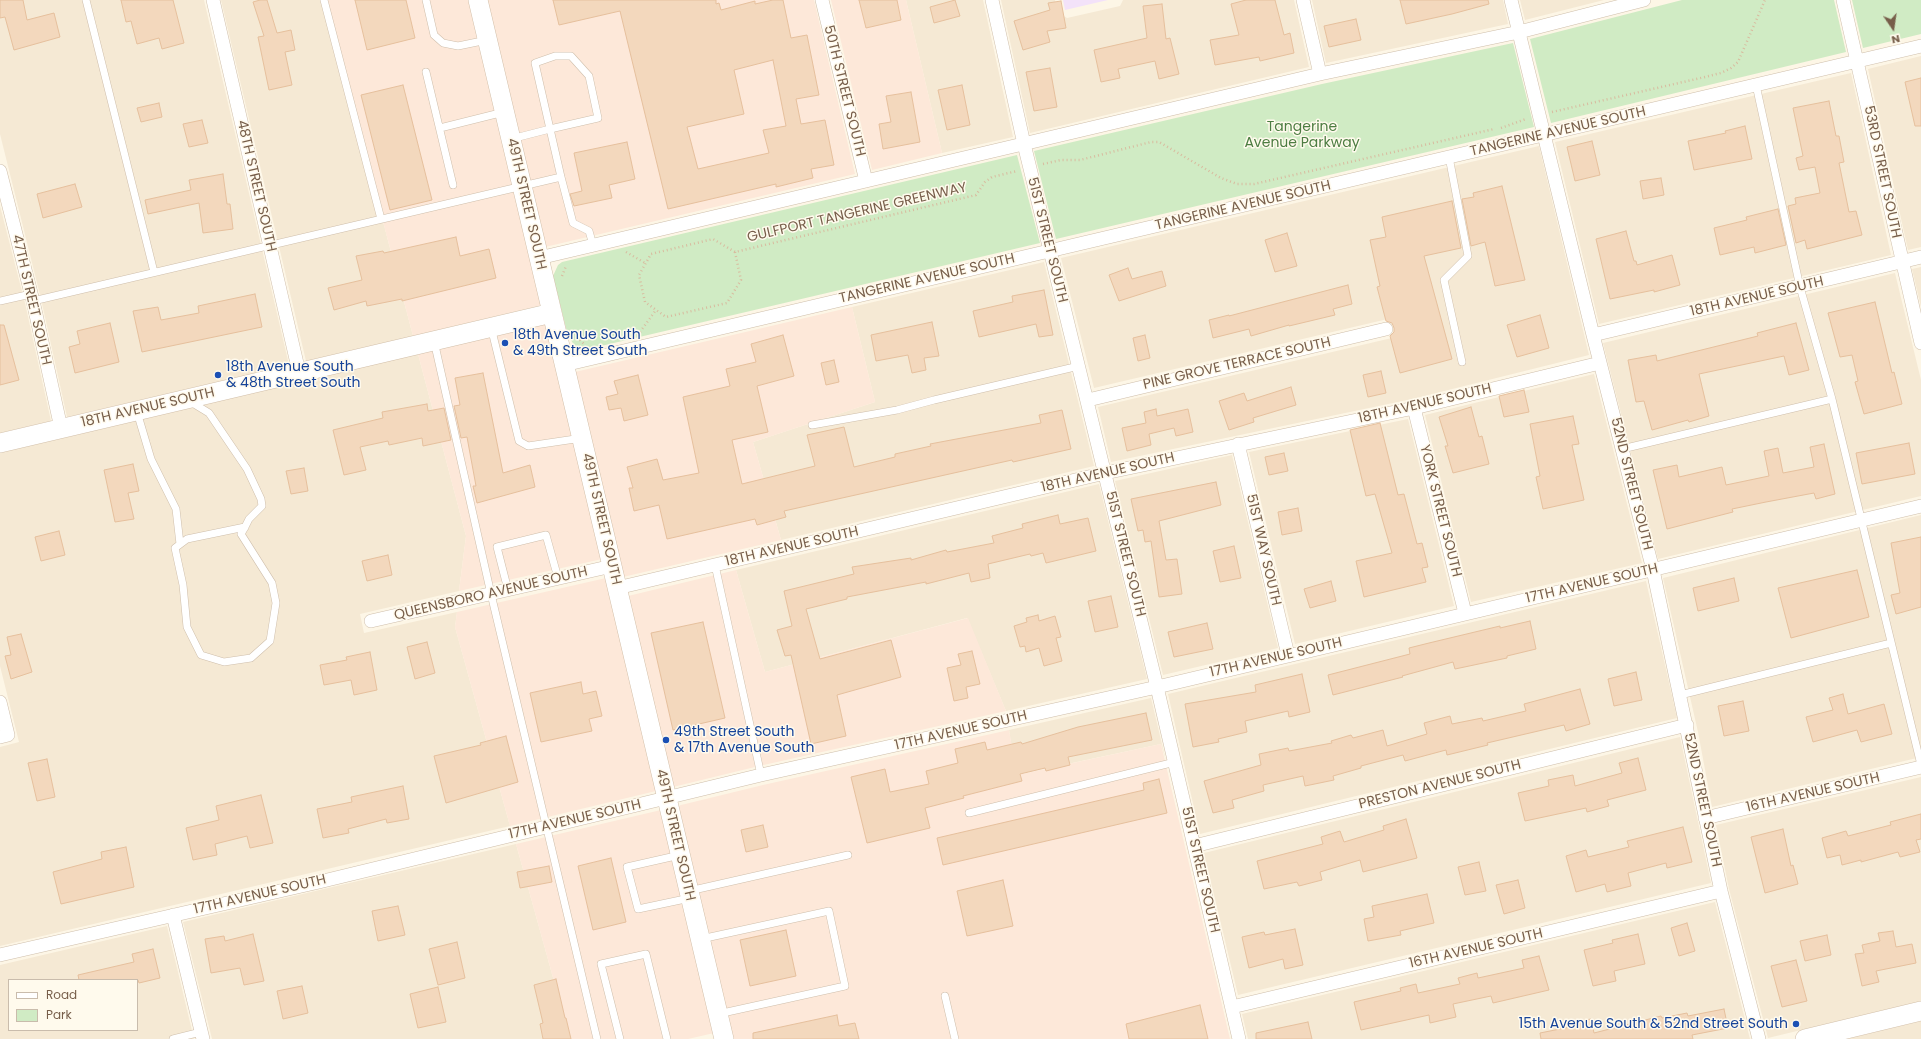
<!DOCTYPE html>
<style>
body{margin:0}
#map{position:relative;width:1921px;height:1039px;overflow:hidden;background:#fdf6e6;font-family:Poppins,sans-serif}
canvas{display:block}
.legend{position:absolute;left:8px;top:979px;width:130px;height:52px;box-sizing:border-box;background:#fffaed;border:1px solid #c9bcac;margin:0;padding:5px 7px;list-style:none;font-size:12px;color:#775e4a}
.legend li{display:flex;align-items:center;gap:8px;height:20px}
.legend b{width:20px;border:1px solid #c9bcac}
.north{position:absolute;left:1873px;top:8px;width:40px;height:40px;-webkit-text-stroke:3px #fffaed;paint-order:stroke;rotate:167deg;font-size:11px;font-weight:700;line-height:16px;text-align:center;color:#775e4a}
.north::after{content:'';display:block;margin:auto;width:14px;height:18px;background:#775e4a;clip-path:polygon(50% 0,100% 100%,50% 72%,0 100%)}
</style>
<div id="map">
<canvas width="1921" height="1039"></canvas>
<ul class="legend">
<li><b style="height:5px;background:#fff"></b>Road</li>
<li><b style="height:11px;background:#d0ebc4"></b>Park</li>
</ul>
<div class="north">N</div>
</div>
<script>
const g = document.querySelector('canvas').getContext('2d');
g.lineJoin = 'round';
function fill(path, color) { g.fillStyle = color; g.fill(path, 'evenodd'); }
const shape = rows => new Path2D(rows.map(r => 'M' + r).join(''));
function trace(path, color, width, dash) { g.strokeStyle = color; g.lineWidth = width; g.lineCap = dash ? 'butt' : 'round'; g.setLineDash(dash || []); g.stroke(path); }
function drawText(font, color, halo, rows, align = 'center') {
  g.font = font + ' Poppins,sans-serif'; g.lineWidth = 3; g.setLineDash([]); g.textBaseline = 'middle'; g.strokeStyle = halo; g.fillStyle = color; for (const [text, x, y, turn = 0] of rows) {
    g.save(); g.translate(x, y); g.rotate((+turn || 0) * Math.PI / 180); g.textAlign = isNaN(turn) ? turn : align; if (halo) g.strokeText(text, 0, 0); g.fillText(text, 0, 0); g.restore();
  }
}
fill(shape([
 [0,0,204,0,289,365,67,417,41,299,0,134],
 [221,0,325,0,413,336,306,361],
 [906,0,983,0,1013,137,942,153],
 [1001,0,1055,0,1058,12,1067,18,1120,6,1123,0,1294,0,1309,67,1030,133],
 [1312,0,1503,0,1508,24,1326,63],
 [1520,0,1604,0,1525,20],
 [1921,56,1921,247,1908,250,1868,69],
 [1851,73,1891,255,1599,324,1555,142],
 [1539,146,1589,355,1412,399,1111,462,1098,407,1396,337,1392,318,1094,388,1061,258],
 [0,206,25,303,51,421,0,433],
 [1044,262,1094,466,781,540,753,442,875,402,852,307],
 [1921,267,1921,307,1912,269],
 [1895,273,1921,380,1921,496,1658,559,1603,343],
 [418,354,466,536,459,591,360,614,364,633,457,612,455,627,510,826,0,946,0,747,19,742,0,666,0,453],
 [1594,374,1642,563,1471,602,1425,415],
 [1408,419,1454,606,1295,644,1249,452],
 [1232,455,1278,648,1163,675,1115,481],
 [1099,484,1147,679,1006,711,967,618,765,672,736,570],
 [1921,515,1921,757,1712,807,1698,732,1663,578],
 [1646,581,1677,718,1200,834,1168,694],
 [1151,698,1166,761,1161,744,1016,775,1009,730],
 [1680,737,1711,883,1238,995,1204,853],
 [1921,777,1921,1001,1768,1038,1729,889,1716,825],
 [516,844,570,1039,212,1039,183,922],
 [1715,902,1750,1039,1248,1039,1242,1014],
 [167,926,194,1039,0,1039,0,965],
 [9,980,137,980,137,1030,9,1030],
 [1921,1021,1921,1039,1847,1039]
]), '#f5e9d4');
fill(shape([
 [325,0,469,0,542,305,413,336],
 [487,0,814,0,855,174,545,247],
 [831,0,906,0,942,153,872,170],
 [852,307,875,402,753,442,781,540,623,577,575,372],
 [546,324,602,559,459,591,466,536,418,354],
 [736,570,765,672,968,618,1006,711,759,766,673,787,628,596],
 [606,578,656,791,510,826,455,627,457,612],
 [1009,730,1017,775,1161,744,1230,1039,732,1039,677,806,763,785],
 [661,810,714,1033,688,1039,570,1039,516,844]
]), '#fde8d9');
fill(shape([
 [1063,0,1108,0,1065,10]
]), '#f3e2f9');
fill(shape([
 [1682,0,1834,0,1846,52,1551,123,1530,39],
 [1852,0,1921,0,1921,34,1863,48],
 [1513,43,1534,127,1056,239,1034,151,1322,84],
 [1017,155,1040,243,584,350,575,346,568,336,553,276,558,265,562,262]
]), '#d0ebc4');
const building = shape([
 [0,0,23,0,27,20,54,13,60,37,14,50,5,17,0,18,0,0],
 [121,0,173,0,184,43,162,49,159,38,137,44,131,21,126,22,121,0],
 [260,0,267,0,277,33,291,30,295,50,285,52,292,85,269,90,258,37,264,36,253,2,260,0],
 [355,0,406,0,415,38,367,50,355,0],
 [553,0,716,0,716,4,719,3,721,10,755,1,755,4,773,0,783,0,791,38,807,35,819,95,796,99,801,124,825,120,834,165,811,169,813,178,776,187,776,184,668,209,620,11,559,25,553,0],
 [773,60,786,126,763,130,769,153,698,169,687,127,744,114,734,70,773,60],
 [859,0,897,0,901,20,866,28,859,0],
 [955,0,960,16,934,23,930,7,955,0],
 [1246,0,1275,0,1284,35,1290,33,1294,53,1260,61,1259,57,1215,65,1210,40,1239,35,1231,4,1246,0],
 [1400,0,1488,0,1489,4,1452,14,1406,24,1400,0],
 [1061,1,1066,28,1047,31,1050,42,1023,50,1014,21,1050,10,1048,3,1061,1],
 [1162,4,1166,39,1170,38,1179,74,1159,79,1155,61,1118,69,1120,78,1101,82,1094,50,1147,38,1143,6,1162,4],
 [1356,19,1361,40,1329,47,1324,26,1356,19],
 [1050,68,1057,107,1034,111,1026,72,1050,68],
 [1921,78,1921,126,1915,126,1905,82,1921,78],
 [403,85,432,200,390,210,361,95,403,85],
 [962,85,970,125,947,130,938,90,962,85],
 [911,92,920,142,883,149,879,124,891,122,886,96,911,92],
 [1829,101,1836,136,1839,136,1844,162,1839,163,1849,212,1856,211,1862,235,1807,249,1805,240,1796,243,1788,206,1796,204,1795,198,1820,193,1815,167,1799,170,1796,158,1803,156,1793,108,1829,101],
 [159,103,162,117,141,122,137,108,159,103],
 [202,120,208,143,189,147,183,124,202,120],
 [1745,126,1752,159,1694,170,1688,141,1726,133,1725,131,1745,126],
 [1592,141,1600,175,1575,181,1567,147,1592,141],
 [627,142,635,179,609,185,612,198,574,206,570,194,582,191,574,153,627,142],
 [223,174,227,204,230,204,233,229,203,233,199,203,148,214,145,200,191,190,189,180,223,174],
 [1661,178,1664,195,1643,199,1640,181,1661,178],
 [75,184,82,207,43,218,37,194,75,184],
 [1502,186,1525,280,1495,286,1485,242,1471,246,1462,199,1474,197,1473,193,1502,186],
 [1452,201,1461,248,1424,256,1452,359,1400,373,1390,336,1394,332,1394,328,1392,323,1386,321,1377,287,1380,286,1370,240,1386,237,1382,217,1452,201],
 [1778,209,1786,245,1755,253,1754,247,1720,255,1714,228,1747,220,1746,217,1778,209],
 [1626,231,1634,261,1636,261,1637,265,1672,255,1680,285,1654,292,1654,290,1610,299,1596,239,1626,231],
 [1287,233,1297,266,1275,272,1265,240,1287,233],
 [456,237,460,256,489,249,496,278,402,301,402,299,367,306,366,301,334,310,328,288,362,280,356,256,383,251,384,253,456,237],
 [1128,268,1132,279,1162,271,1166,286,1119,301,1109,275,1128,268],
 [1348,285,1352,304,1333,309,1335,315,1289,326,1289,325,1251,336,1249,329,1213,338,1209,320,1229,315,1229,316,1348,285],
 [1044,290,1053,335,1039,337,1036,324,979,337,973,311,1013,302,1012,296,1044,290],
 [255,294,262,327,142,352,133,311,158,307,161,320,199,313,198,306,255,294],
 [1875,302,1892,373,1894,372,1902,404,1864,414,1855,382,1858,381,1852,355,1840,357,1828,313,1875,302],
 [1540,315,1549,348,1517,357,1507,325,1540,315],
 [932,322,939,356,924,358,926,370,912,373,908,355,876,361,871,335,932,322],
 [110,323,119,362,75,373,69,347,80,344,77,331,110,323],
 [1796,323,1809,370,1789,375,1784,356,1699,374,1709,416,1689,422,1688,420,1652,430,1644,401,1636,402,1628,360,1656,355,1657,361,1758,336,1757,333,1796,323],
 [0,325,4,325,19,380,0,385,0,325],
 [783,335,794,376,757,386,768,432,732,440,742,484,815,466,807,435,844,427,854,467,895,457,895,454,931,446,930,444,1041,423,1039,415,1062,410,1071,449,1013,462,1012,460,784,511,786,517,757,525,755,519,667,539,659,505,634,511,629,488,633,488,627,467,657,459,663,480,699,473,683,397,730,386,726,369,756,362,751,344,783,335],
 [1145,335,1150,358,1138,361,1133,338,1145,335],
 [834,360,839,382,826,385,821,363,834,360],
 [1381,371,1386,393,1368,397,1363,375,1381,371],
 [483,373,503,473,530,465,535,487,477,503,473,486,476,486,467,437,461,438,454,406,460,405,455,378,483,373],
 [638,375,648,415,624,421,621,408,609,410,606,397,618,394,614,381,638,375],
 [1291,387,1296,405,1253,418,1254,422,1229,430,1219,401,1244,393,1247,401,1291,387],
 [1524,390,1529,412,1504,417,1499,396,1524,390],
 [427,404,428,411,444,408,451,440,423,446,422,438,389,445,388,441,360,447,366,470,344,475,333,430,383,418,382,412,427,404],
 [1471,407,1479,437,1482,436,1489,464,1453,473,1445,446,1448,446,1439,417,1471,407],
 [1156,409,1157,416,1188,409,1193,432,1176,436,1174,428,1149,434,1151,445,1127,451,1122,428,1146,423,1144,412,1156,409],
 [1573,416,1579,444,1572,445,1584,500,1543,509,1536,477,1540,476,1530,424,1573,416],
 [1380,423,1398,495,1404,494,1417,544,1422,543,1428,567,1422,568,1426,582,1364,597,1356,561,1392,553,1375,494,1366,496,1350,430,1380,423],
 [1909,443,1915,474,1862,484,1856,453,1909,443],
 [1824,444,1835,494,1816,499,1814,493,1766,502,1732,509,1733,512,1667,529,1653,470,1677,465,1679,477,1722,467,1726,485,1769,476,1764,451,1778,448,1783,473,1814,467,1810,447,1824,444],
 [1284,453,1288,471,1269,475,1265,457,1284,453],
 [133,464,139,491,128,493,134,519,115,522,104,470,133,464],
 [304,468,308,491,291,494,286,471,304,468],
 [1216,482,1221,505,1159,521,1166,560,1177,559,1182,594,1159,597,1151,541,1145,542,1143,530,1138,531,1131,499,1216,482],
 [1298,508,1302,531,1282,535,1278,512,1298,508],
 [1058,515,1060,524,1088,518,1096,551,1046,563,1043,553,1031,556,1030,554,988,564,990,578,971,582,969,573,926,584,926,582,847,597,847,599,806,609,820,659,891,640,901,677,837,695,846,736,811,744,791,655,785,656,777,630,792,626,784,591,854,574,852,567,911,558,911,560,946,550,947,552,994,543,992,536,1023,528,1022,524,1058,515],
 [59,531,65,555,41,561,35,537,59,531],
 [1921,537,1921,607,1896,614,1891,595,1900,593,1891,543,1921,537],
 [1234,546,1241,578,1220,582,1213,551,1234,546],
 [388,555,392,575,367,581,362,561,388,555],
 [1857,570,1869,617,1791,638,1778,588,1857,570],
 [1734,578,1739,601,1698,611,1693,588,1734,578],
 [1331,581,1336,601,1310,608,1304,589,1331,581],
 [1111,596,1118,627,1095,632,1088,601,1111,596],
 [1038,615,1039,621,1055,616,1061,637,1056,638,1062,661,1044,666,1039,648,1026,652,1025,646,1020,647,1014,626,1027,622,1026,618,1038,615],
 [1530,621,1536,649,1507,656,1507,658,1455,669,1453,662,1402,676,1403,677,1333,695,1328,675,1410,654,1409,648,1429,643,1500,626,1500,628,1530,621],
 [703,622,725,718,673,730,651,633,703,622],
 [1207,623,1213,649,1174,657,1168,632,1207,623],
 [21,634,32,672,11,679,5,656,11,655,7,637,21,634],
 [427,642,435,673,415,679,407,647,427,642],
 [972,651,980,684,966,687,968,698,954,701,947,668,961,665,958,654,972,651],
 [370,652,377,690,354,695,351,680,324,685,320,665,347,660,346,657,370,652],
 [1636,672,1642,700,1614,706,1608,679,1636,672],
 [1302,674,1310,712,1289,717,1288,711,1245,721,1247,732,1218,739,1219,742,1193,747,1185,704,1256,692,1255,685,1302,674],
 [581,682,583,694,596,691,602,716,589,719,592,731,541,742,530,693,581,682],
 [1580,689,1590,724,1566,731,1564,725,1487,743,1488,745,1447,755,1446,750,1405,761,1403,755,1361,766,1361,768,1333,776,1334,780,1305,786,1303,776,1263,785,1264,791,1232,800,1234,808,1213,813,1204,781,1261,765,1259,754,1288,748,1289,751,1332,743,1331,741,1351,735,1353,738,1383,730,1387,746,1427,734,1424,723,1450,716,1452,724,1482,718,1483,721,1526,711,1524,704,1580,689],
 [1843,694,1848,714,1884,704,1892,734,1861,742,1857,730,1813,742,1806,717,1833,710,1829,698,1843,694],
 [1743,701,1749,731,1724,736,1718,706,1743,701],
 [1146,713,1152,740,1068,757,1070,765,1046,771,1045,768,1020,774,1022,781,963,796,964,798,925,808,930,828,867,843,851,777,885,769,890,792,929,784,926,771,958,763,955,749,985,742,987,750,1021,742,1022,744,1078,727,1146,713],
 [506,736,518,782,446,803,434,756,481,745,480,743,506,736],
 [1638,758,1646,790,1607,800,1609,806,1587,812,1586,808,1525,821,1518,793,1549,786,1548,780,1573,775,1575,786,1622,773,1619,763,1638,758],
 [47,759,55,797,37,801,28,763,47,759],
 [1159,779,1167,813,943,865,937,838,1144,790,1143,783,1159,779],
 [403,786,409,819,387,823,386,819,348,829,349,833,323,838,317,809,352,802,351,797,403,786],
 [261,795,273,843,250,848,247,836,215,844,217,855,193,860,186,828,219,820,216,806,261,795],
 [1921,814,1921,839,1916,840,1920,852,1900,857,1898,852,1861,862,1861,860,1842,865,1840,855,1827,858,1822,838,1846,831,1848,836,1891,825,1890,822,1921,814],
 [1406,819,1417,858,1363,872,1360,860,1320,872,1322,880,1299,886,1297,882,1264,889,1257,861,1323,844,1321,837,1340,831,1344,842,1384,830,1383,826,1406,819],
 [763,825,768,847,746,852,741,830,763,825],
 [1683,827,1692,862,1667,868,1666,863,1628,873,1631,886,1607,892,1605,884,1576,892,1566,856,1586,850,1588,857,1629,847,1627,841,1683,827],
 [1783,829,1791,866,1793,865,1798,884,1765,893,1751,837,1783,829],
 [126,847,134,887,61,904,53,872,102,859,101,852,126,847],
 [611,858,626,922,593,930,578,866,611,858],
 [1479,862,1486,891,1465,895,1458,867,1479,862],
 [549,866,552,882,520,888,517,872,549,866],
 [1003,880,1013,926,967,936,957,891,1003,880],
 [1518,880,1525,908,1504,914,1496,885,1518,880],
 [1427,894,1434,923,1400,931,1401,935,1368,941,1364,919,1374,917,1372,906,1427,894],
 [398,906,405,935,378,941,372,911,398,906],
 [1687,923,1695,951,1679,956,1671,928,1687,923],
 [1295,929,1303,965,1285,969,1283,959,1249,968,1242,937,1264,932,1265,935,1295,929],
 [786,930,796,976,750,986,740,940,786,930],
 [1893,931,1896,947,1912,944,1916,963,1876,971,1879,982,1862,986,1855,954,1864,953,1862,945,1880,941,1878,933,1893,931],
 [253,934,264,981,244,985,240,968,211,973,205,939,224,936,225,941,253,934],
 [1638,934,1645,964,1614,971,1616,981,1593,986,1584,950,1613,943,1612,940,1638,934],
 [1827,935,1831,955,1805,961,1800,941,1827,935],
 [457,942,465,978,438,985,429,949,457,942],
 [153,949,160,978,139,983,138,980,79,980,78,975,134,962,132,954,153,949],
 [1539,956,1549,990,1493,1003,1491,996,1453,1004,1456,1017,1430,1023,1429,1015,1361,1030,1354,1002,1401,991,1400,988,1416,984,1418,993,1460,984,1458,978,1477,973,1478,978,1524,968,1522,960,1539,956],
 [1796,960,1807,1001,1782,1007,1771,966,1796,960],
 [556,979,565,1018,566,1018,571,1039,543,1039,540,1024,543,1023,534,985,556,979],
 [302,986,308,1013,283,1019,277,991,302,986],
 [438,987,446,1022,418,1028,410,994,438,987],
 [1200,1005,1208,1039,1129,1039,1126,1024,1200,1005],
 [1724,1009,1728,1028,1692,1035,1693,1039,1541,1039,1540,1033,1570,1027,1569,1023,1591,1019,1594,1033,1661,1016,1662,1018,1687,1013,1688,1016,1724,1009],
 [837,1015,839,1026,855,1023,859,1039,753,1039,753,1033,837,1015],
 [1308,1022,1312,1039,1256,1039,1256,1033,1308,1022]
]);
fill(building, '#f3d8bd');
trace(building, '#e6c09d', 1);
const lane = shape([
 [86,0,154,272],
 [324,0,381,219],
 [426,0,434,35,443,43,458,46,487,40],
 [426,72,453,185],
 [1756,85,1800,287,1832,399,1921,765],
 [440,128,504,112],
 [511,139,550,129,598,118,589,76,571,56,555,56,535,63,550,129,561,177],
 [1449,157,1468,256,1444,280,1462,362],
 [0,301,31,294],
 [33,301,561,177,573,223,589,231,593,245],
 [491,327,519,441,528,446,582,438],
 [434,341,491,594,597,1039],
 [191,402,209,413,247,469,261,499,262,506,249,519,245,527,241,534,272,583,276,603,270,641,251,658,224,662,201,655,187,627,183,585,175,548,187,539,245,527],
 [137,412,151,459,176,509,180,544],
 [812,425,897,410,934,400,1079,366],
 [1622,449,1832,399],
 [715,565,761,775],
 [508,590,497,547,546,535,558,578],
 [1680,695,1891,643],
 [969,813,1175,762],
 [680,855,627,867,638,909,690,898],
 [689,891,848,855],
 [701,939,829,911,845,986,718,1014],
 [945,996,955,1039],
 [173,1039,201,1032],
 [620,1039,601,964,646,954,667,1039]
]);
const street = shape([
 [213,0,299,372],
 [822,0,866,181],
 [992,0,1024,144,1157,687,1239,1039],
 [1303,0,1320,74],
 [1511,0,1593,335,1653,570,1721,891,1759,1039],
 [1843,0,1921,343],
 [0,171,33,301,61,428],
 [539,258,1320,74,1519,32,1644,0],
 [1593,335,1921,257],
 [564,365,1921,46],
 [1088,400,1386,329],
 [1414,408,1465,613],
 [1238,444,1288,655],
 [617,588,1105,473,1414,408,1600,363],
 [371,621,612,566],
 [0,702,8,735,0,737],
 [1705,818,1921,767],
 [1194,846,1687,725],
 [173,915,203,1039],
 [0,955,319,882,761,775,1157,687,1921,506],
 [1232,1007,1721,891]
]);
const secondary = shape([
 [478,0,724,1039],
 [0,443,552,313],
 [1805,1039,1921,1011]
]);
trace(lane, '#cfbfac', 8);
trace(street, '#cfbfac', 14);
trace(secondary, '#d2bfa9', 20);
trace(shape([
 [1552,112,1705,77,1721,73,1731,68,1738,62,1765,0],
 [1501,128,1526,119],
 [1043,164,1061,160,1080,160,1151,142,1159,142,1221,178,1237,184,1254,184,1494,129],
 [626,252,645,263],
 [735,252,741,280,727,303,666,317,645,302,639,275,651,254,713,239,735,252,976,195,985,182,992,177,1017,171],
 [562,276,566,266],
 [640,332,656,310],
 [577,337,585,345]
]), '#d8bb9f', 2.5, [1, 3]);
trace(lane, '#fff', 7);
trace(street, '#fff', 13);
trace(secondary, '#fff', 19);
for (const [x, y, r, color] of [
 [505,343,4,"#1a4fb4"],
 [218,375,4,"#1a4fb4"],
 [666,740,4,"#1a4fb4"],
 [1796,1024,4,"#1a4fb4"]
]) { const dot = new Path2D(); dot.arc(x, y, r, 0, 2 * Math.PI); g.fillStyle = color; g.fill(dot); trace(dot, '#fffaed', 1.5); }
drawText('14px', '#775e4a', '#fffaed', [
 ["50TH STREET SOUTH",844,91,76],
 ["TANGERINE AVENUE SOUTH",1558,132,-13],
 ["53RD STREET SOUTH",1882,172,78],
 ["48TH STREET SOUTH",256,186,77],
 ["49TH STREET SOUTH",526,204,77],
 ["TANGERINE AVENUE SOUTH",1243,206,-13],
 ["GULFPORT TANGERINE GREENWAY",857,213,-13],
 ["51ST STREET SOUTH",1047,240,76],
 ["TANGERINE AVENUE SOUTH",927,279,-13],
 ["18TH AVENUE SOUTH",1757,297,-13],
 ["47TH STREET SOUTH",31,300,77],
 ["PINE GROVE TERRACE SOUTH",1237,364,-13],
 ["18TH AVENUE SOUTH",1425,404,-13],
 ["18TH AVENUE SOUTH",148,408,-13],
 ["18TH AVENUE SOUTH",1108,473,-13],
 ["52ND STREET SOUTH",1631,484,76],
 ["YORK STREET SOUTH",1440,511,76],
 ["49TH STREET SOUTH",601,519,77],
 ["18TH AVENUE SOUTH",792,547,-13],
 ["51ST WAY SOUTH",1263,550,77],
 ["51ST STREET SOUTH",1125,554,76],
 ["17TH AVENUE SOUTH",1592,584,-13],
 ["QUEENSBORO AVENUE SOUTH",491,594,-13],
 ["17TH AVENUE SOUTH",1276,658,-13],
 ["17TH AVENUE SOUTH",961,731,-13],
 ["PRESTON AVENUE SOUTH",1440,785,-14],
 ["16TH AVENUE SOUTH",1813,793,-13],
 ["52ND STREET SOUTH",1702,800,78],
 ["17TH AVENUE SOUTH",575,820,-13],
 ["49TH STREET SOUTH",675,835,77],
 ["51ST STREET SOUTH",1200,870,77],
 ["17TH AVENUE SOUTH",260,895,-13],
 ["16TH AVENUE SOUTH",1476,949,-13]
]);
drawText('14px', '#4d7d42', '#fffaed', [
 ["Tangerine",1302,127],
 ["Avenue Parkway",1302,143]
]);
drawText('14px', '#164399', '#fffaed', [
 ["18th Avenue South",513,335],
 ["& 49th Street South",513,351],
 ["18th Avenue South",226,367],
 ["& 48th Street South",226,383],
 ["49th Street South",674,732],
 ["& 17th Avenue South",674,748],
 ["15th Avenue South & 52nd Street South",1788,1024,"right"]
], 'left');
</script>
